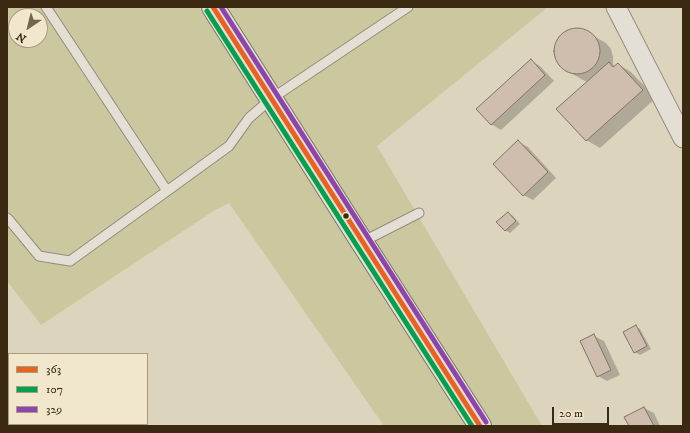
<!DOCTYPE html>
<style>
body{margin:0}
#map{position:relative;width:690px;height:433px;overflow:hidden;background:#ddd4bd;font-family:"IM FELL DW Pica",serif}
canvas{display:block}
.frame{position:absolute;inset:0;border:8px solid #3b2912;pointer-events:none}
.legend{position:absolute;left:8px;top:353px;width:140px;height:72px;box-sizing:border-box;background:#f1e7cc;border:1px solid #a89b82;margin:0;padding:5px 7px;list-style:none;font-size:12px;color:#3b2912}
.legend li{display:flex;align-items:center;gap:8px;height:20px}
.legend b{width:20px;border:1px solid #a89b82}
.north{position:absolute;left:8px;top:8px;width:40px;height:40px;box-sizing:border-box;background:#f1e7cc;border:1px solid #a89b82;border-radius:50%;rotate:215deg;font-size:11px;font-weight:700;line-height:16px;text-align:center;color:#3b2912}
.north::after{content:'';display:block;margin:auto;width:14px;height:18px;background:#74654e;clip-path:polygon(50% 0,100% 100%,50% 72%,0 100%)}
.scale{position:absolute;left:552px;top:407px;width:57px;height:18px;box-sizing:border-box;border:2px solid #3b2912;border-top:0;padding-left:5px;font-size:12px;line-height:14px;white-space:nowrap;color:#3b2912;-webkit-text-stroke:3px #f1e7cc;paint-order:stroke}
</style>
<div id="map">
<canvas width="690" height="433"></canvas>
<div class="frame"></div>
<ul class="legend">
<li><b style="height:5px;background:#e96221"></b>363</li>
<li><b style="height:5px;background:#03a04e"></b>107</li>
<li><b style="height:5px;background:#8e44ad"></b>329</li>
</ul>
<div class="north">N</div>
<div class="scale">20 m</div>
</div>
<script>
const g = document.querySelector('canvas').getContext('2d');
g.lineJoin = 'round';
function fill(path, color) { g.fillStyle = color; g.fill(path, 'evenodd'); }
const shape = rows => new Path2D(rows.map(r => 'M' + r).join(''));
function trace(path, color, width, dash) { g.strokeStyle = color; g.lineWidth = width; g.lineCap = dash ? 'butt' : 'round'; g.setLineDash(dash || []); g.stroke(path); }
fill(shape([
 [7,7,199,7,251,89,429,358,470,426,384,426,229,203,215,210,41,325,7,281],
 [16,16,40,16,40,40,16,40],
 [213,7,548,7,377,146,542,426,480,426]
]), '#cbc8a0');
fill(shape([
 [577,29,585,31,606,43,611,49,613,57,613,65,615,66,618,64,631,72,656,98,600,148,586,140,588,82,583,80,562,68,557,62,555,55,555,47,558,40,563,34,570,30],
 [531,61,540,66,554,81,501,130,491,124],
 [518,142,528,147,556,178,533,200,523,195],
 [508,213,513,216,520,224,510,233,505,230],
 [636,327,640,329,651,349,640,355,635,352],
 [594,336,604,341,620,375,607,381,598,376],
 [644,408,654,413,660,426,630,426]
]), '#0003');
const building = shape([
 '554 51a23 23 0 1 1 46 0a23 23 0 1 1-46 0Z',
 [531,59,545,75,491,125,476,109,531,59],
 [609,62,613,67,618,63,643,90,586,141,556,109,609,62],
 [518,140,548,172,523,196,493,164,518,140],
 [508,212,516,221,505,231,496,222,508,212],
 [636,325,647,346,634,353,623,332,636,325],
 [594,334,611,370,597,377,580,341,594,334],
 [644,407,654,426,629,426,624,417,644,407]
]);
fill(building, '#cfbdae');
trace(building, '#7d7566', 1);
const service = shape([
 [46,7,167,191,229,146,249,118,271,99,408,7],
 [7,218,10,221,39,256,70,261,167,191],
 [362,242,419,213]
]);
const minor = shape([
 [616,7,683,138]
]);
const secondary = shape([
 [213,7,362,242,480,426]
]);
trace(service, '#948c7d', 11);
trace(minor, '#948c7d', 21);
trace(secondary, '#7d7566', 24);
trace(service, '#e4dfd4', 9);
trace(minor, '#e4dfd4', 19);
trace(secondary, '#e4dfd4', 22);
trace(shape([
 [213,7,480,426]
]), '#e96221', 5);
trace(shape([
 [207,11,472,426]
]), '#03a04e', 5);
trace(shape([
 [221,7,486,422]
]), '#8e44ad', 5);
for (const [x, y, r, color] of [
 [346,216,3.5,"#3b2912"]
]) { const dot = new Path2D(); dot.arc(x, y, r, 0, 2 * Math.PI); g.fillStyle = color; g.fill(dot); trace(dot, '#f1e7cc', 1.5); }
</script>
